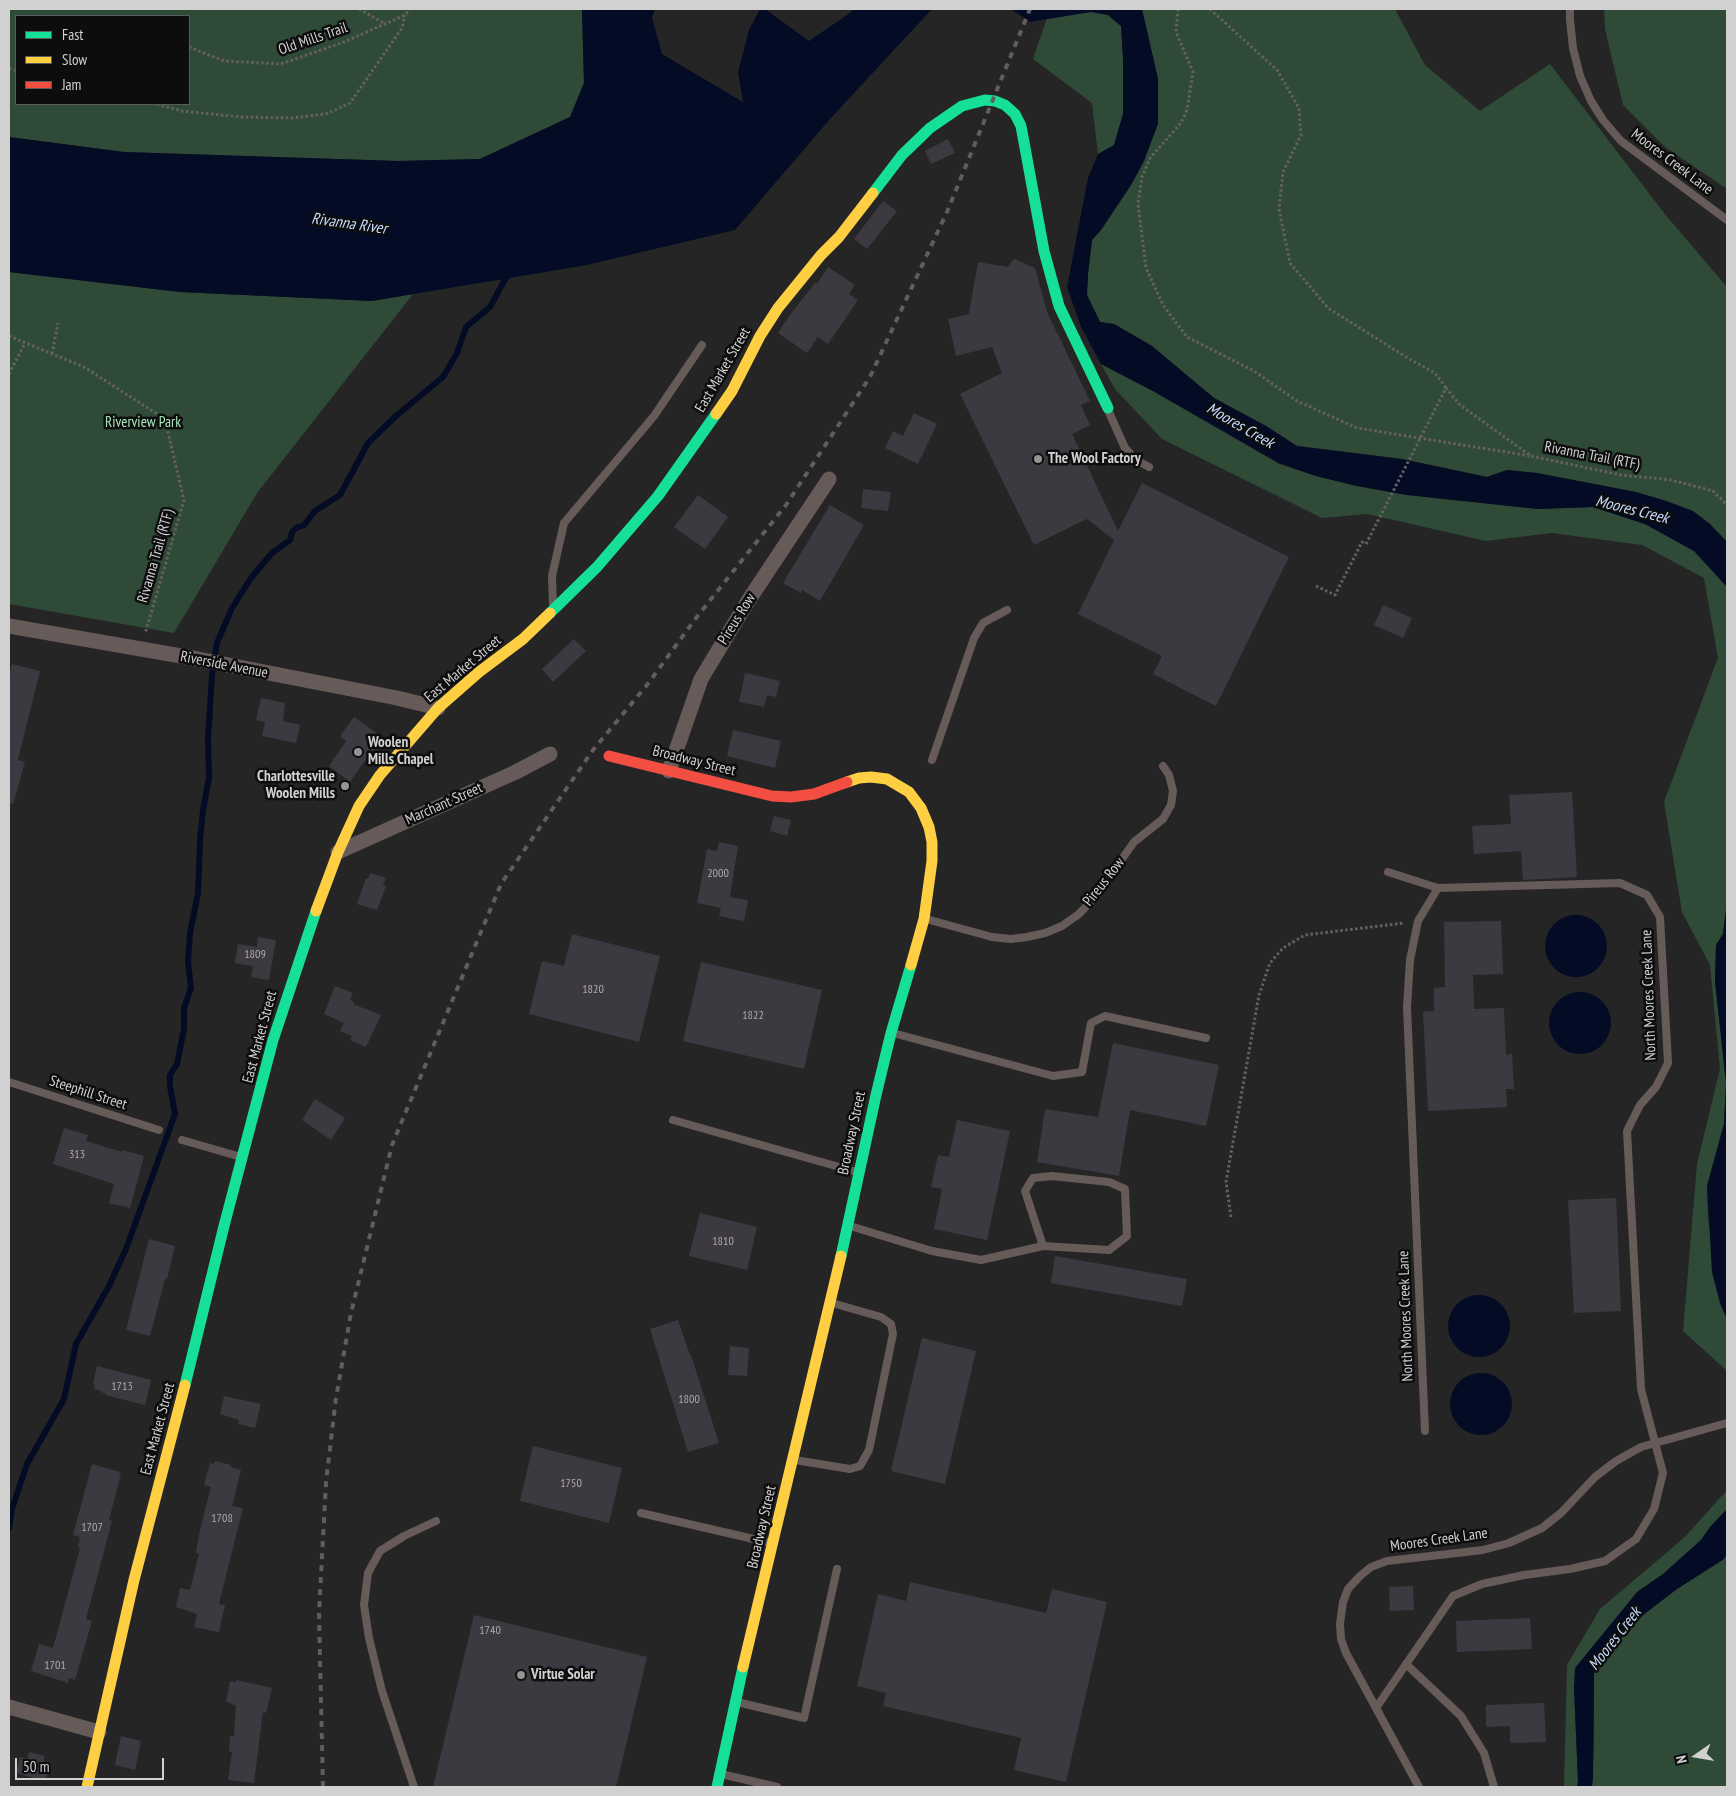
<!DOCTYPE html>
<style>
body{margin:0}
#map{position:relative;width:1736px;height:1796px;overflow:hidden;background:#252525;font-family:"PT Sans Narrow",sans-serif}
canvas{display:block}
.frame{position:absolute;inset:0;border:10px solid #d1d1d2;pointer-events:none}
.legend{position:absolute;left:15px;top:15px;width:175px;height:90px;box-sizing:border-box;background:#0e0d0e;border:1px solid #5c5b5c;margin:0;padding:6px 9px;list-style:none;font-size:15px;color:#d1d1d2}
.legend li{display:flex;align-items:center;gap:10px;height:25px}
.legend b{width:25px;border:1px solid #5c5b5c}
.north{position:absolute;left:1671px;top:1731px;width:50px;height:50px;-webkit-text-stroke:4px #0e0d0e;paint-order:stroke;rotate:257deg;font-size:14px;font-weight:700;line-height:20px;text-align:center;color:#d1d1d2}
.north::after{content:'';display:block;margin:auto;width:18px;height:22px;background:#d1d1d2;clip-path:polygon(50% 0,100% 100%,50% 72%,0 100%)}
.scale{position:absolute;left:15px;top:1758px;width:149px;height:22px;box-sizing:border-box;border:2px solid #d1d1d2;border-top:0;padding-left:6px;font-size:15px;line-height:18px;white-space:nowrap;color:#d1d1d2;-webkit-text-stroke:4px #0e0d0e;paint-order:stroke}
</style>
<div id="map">
<canvas width="1736" height="1796"></canvas>
<div class="frame"></div>
<ul class="legend">
<li><b style="height:6px;background:#16e098"></b>Fast</li>
<li><b style="height:6px;background:#ffcf43"></b>Slow</li>
<li><b style="height:6px;background:#f24e42"></b>Jam</li>
</ul>
<div class="north">N</div>
<div class="scale">50 m</div>
</div>
<script>
const g = document.querySelector('canvas').getContext('2d');
g.lineJoin = 'round';
function fill(path, color) { g.fillStyle = color; g.fill(path, 'evenodd'); }
const shape = rows => new Path2D(rows.map(r => 'M' + r).join(''));
function trace(path, color, width, dash) { g.strokeStyle = color; g.lineWidth = width; g.lineCap = dash ? 'butt' : 'round'; g.setLineDash(dash || []); g.stroke(path); }
function drawText(font, color, halo, rows, align = 'center') {
  g.font = font + ' "PT Sans Narrow",sans-serif'; g.lineWidth = 5; g.setLineDash([]); g.textBaseline = 'middle'; g.strokeStyle = halo; g.fillStyle = color; for (const [text, x, y, turn = 0] of rows) {
    g.save(); g.translate(x, y); g.rotate((+turn || 0) * Math.PI / 180); g.textAlign = isNaN(turn) ? turn : align; if (halo) g.strokeText(text, 0, 0); g.fillText(text, 0, 0); g.restore();
  }
}
fill(shape([
 [9,9,582,9,584,83,570,117,480,159,398,161,124,152,9,137],
 [16,16,189,16,189,104,16,104],
 [1142,9,1395,9,1425,65,1480,111,1550,64,1664,213,1727,287,1727,542,1710,524,1693,511,1666,501,1636,492,1537,473,1507,470,1487,477,1402,459,1297,446,1266,426,1214,398,1152,346,1114,324,1100,322,1087,295,1088,274,1092,240,1101,230,1131,185,1144,161,1158,79],
 [1604,9,1727,9,1727,189,1665,147,1623,105,1605,29],
 [1091,12,1108,15,1121,26,1123,59,1123,114,1114,145,1098,154,1092,103,1033,59,1047,18],
 [9,272,180,292,372,301,413,294,257,493,174,633,9,604],
 [1101,364,1153,391,1279,464,1316,476,1357,486,1407,495,1538,509,1593,507,1645,524,1694,551,1727,587,1727,901,1723,934,1716,945,1715,981,1726,1083,1724,1124,1707,1186,1708,1217,1720,1303,1727,1319,1727,1371,1683,1331,1697,1164,1720,1069,1710,965,1682,912,1664,802,1718,658,1704,578,1642,545,1552,533,1486,541,1367,514,1322,518,1162,439,1115,389],
 [1727,1490,1727,1509,1710,1527,1701,1540,1663,1574,1637,1592,1574,1687,1578,1781,1577,1787,1564,1787,1567,1665,1600,1609,1685,1537],
 [1727,1554,1727,1787,1592,1787,1594,1741,1594,1671,1622,1637,1643,1615,1677,1589,1724,1559]
]), '#2f4b38');
fill(shape([
 [582,9,655,9,652,17,662,54,743,102,738,72,749,30,760,9,765,9,809,41,850,13,854,9,932,9,830,119,735,230,587,265,372,301,180,292,9,272,9,137,124,152,398,161,480,159,570,117,584,83],
 [1011,9,1142,9,1158,79,1158,124,1144,161,1131,185,1101,230,1092,240,1088,274,1087,295,1100,322,1114,324,1152,346,1214,398,1266,426,1297,446,1402,459,1487,477,1507,470,1537,473,1636,492,1666,501,1693,511,1710,524,1727,542,1727,587,1694,551,1645,524,1593,507,1538,509,1407,495,1357,486,1316,476,1279,463,1153,391,1101,364,1081,327,1067,287,1088,178,1098,154,1114,145,1123,114,1123,59,1121,26,1108,15,1091,12,1030,22],
 [1727,901,1727,1319,1720,1303,1712,1272,1707,1186,1724,1124,1726,1083,1715,981,1716,945,1723,934],
 '1545 946a31 31 0 1 1 62 0a31 31 0 1 1-62 0Z',
 '1549 1023a31 31 0 1 1 62 0a31 31 0 1 1-62 0Z',
 '1448 1326a31 31 0 1 1 62 0a31 31 0 1 1-62 0Z',
 '1450 1404a31 31 0 1 1 62 0a31 31 0 1 1-62 0Z',
 [1727,1509,1727,1554,1724,1559,1677,1589,1643,1615,1622,1637,1594,1671,1593,1778,1592,1787,1577,1787,1578,1781,1574,1687,1575,1668,1637,1592,1663,1574,1701,1540,1710,1527]
]), '#030c24');
trace(shape([
 [9,1528,12,1509,27,1464,64,1399,76,1344,109,1286,126,1249,175,1114,170,1086,170,1075,177,1064,184,1029,184,1008,191,988,188,962,190,933,198,893,200,840,203,810,209,778,208,739,212,675,217,643,232,608,251,578,272,553,290,540,292,532,296,528,304,525,315,511,340,495,368,443,396,416,443,377,457,353,466,327,490,307,509,272]
]), '#030c24', 6);
fill(shape([
 [948,139,955,153,931,164,925,151],
 [883,201,897,211,867,249,854,239],
 [1014,259,1035,268,1047,312,1090,401,1081,405,1090,425,1072,434,1118,531,1142,483,1289,557,1216,706,1153,674,1162,656,1078,614,1114,540,1087,519,1034,545,960,394,1002,373,992,347,956,356,948,319,969,314,978,262,1008,267],
 [828,267,855,285,849,294,858,300,828,344,818,337,807,353,778,333,789,316,815,283,817,284],
 [914,413,937,424,918,464,885,448,893,431,903,436],
 [863,489,891,492,888,511,861,508],
 [698,495,728,517,705,549,674,527],
 [830,505,864,525,820,601,802,590,801,593,783,583],
 [1383,605,1412,618,1403,638,1374,625],
 [574,639,586,651,553,682,542,669],
 [12,664,40,671,18,760,25,762,13,804,9,803,9,678],
 [745,673,780,681,776,697,767,695,764,707,739,702],
 [261,698,285,703,283,721,300,725,296,743,262,736,265,722,256,720],
 [354,717,385,739,376,752,374,750,368,756,350,782,329,766,346,741,340,736],
 [733,730,781,741,775,768,727,756],
 [1572,792,1577,877,1523,880,1521,851,1474,854,1472,826,1511,824,1509,795],
 [774,816,791,820,787,836,770,831],
 [719,842,738,846,730,897,748,900,744,921,719,916,721,908,697,903,707,849,717,851],
 [370,873,386,878,383,885,386,886,377,910,357,904,366,878,368,879],
 [1501,921,1503,974,1473,975,1474,1009,1504,1008,1506,1055,1512,1054,1514,1089,1506,1089,1507,1107,1428,1111,1423,1012,1434,1011,1434,988,1445,987,1444,922],
 [572,934,660,956,639,1042,529,1014,542,961,564,966],
 [258,937,276,940,269,980,251,977,253,966,235,963,238,944,257,947],
 [701,962,822,990,804,1069,683,1041],
 [335,986,353,993,350,1000,354,1002,353,1004,381,1015,366,1047,350,1040,352,1036,340,1031,344,1023,324,1014],
 [1113,1043,1219,1065,1206,1126,1130,1110,1119,1176,1037,1162,1045,1109,1098,1117],
 [315,1099,345,1118,331,1140,302,1120],
 [957,1120,1010,1131,987,1240,934,1229,942,1189,931,1187,938,1155,949,1157],
 [64,1128,88,1135,86,1141,122,1152,123,1150,144,1156,130,1208,109,1203,114,1184,53,1164],
 [1616,1198,1621,1311,1574,1313,1568,1200],
 [700,1213,757,1227,747,1270,689,1256],
 [149,1239,175,1246,167,1279,165,1279,150,1336,126,1330],
 [1055,1256,1187,1279,1182,1306,1051,1283],
 [678,1320,690,1355,691,1355,719,1443,688,1452,650,1329],
 [922,1338,976,1351,945,1484,891,1471],
 [730,1346,749,1348,747,1376,728,1375],
 [97,1366,151,1380,145,1405,105,1395,106,1394,101,1392,101,1391,94,1389,95,1385,93,1384],
 [224,1396,261,1404,255,1428,238,1424,239,1420,220,1414],
 [533,1446,622,1468,609,1523,520,1501],
 [215,1461,231,1465,231,1467,241,1470,232,1506,243,1508,219,1604,225,1605,219,1632,194,1627,197,1614,176,1607,180,1588,190,1590,199,1554,196,1553,200,1530,211,1487,204,1485,210,1463,214,1464],
 [92,1464,120,1472,119,1474,121,1474,109,1520,112,1521,86,1619,92,1621,75,1680,69,1678,68,1683,31,1671,39,1644,53,1648,80,1548,78,1547,80,1537,73,1535],
 [910,1582,1046,1613,1052,1589,1107,1602,1066,1782,1014,1770,1021,1738,883,1706,886,1693,857,1686,878,1594,906,1601],
 [1413,1586,1414,1610,1390,1611,1389,1587],
 [474,1615,647,1657,616,1787,433,1787],
 [1530,1618,1532,1649,1457,1652,1456,1621],
 [236,1680,272,1688,266,1713,263,1712,254,1783,228,1780,232,1752,229,1752,230,1736,234,1736,236,1706,226,1701,230,1681,236,1682],
 [1544,1703,1546,1742,1510,1743,1510,1726,1486,1727,1486,1705],
 [121,1736,141,1741,135,1770,115,1765],
 [29,1752,45,1756,43,1764,50,1766,45,1781,16,1773,20,1757,27,1759]
]), '#3d3940');
trace(shape([
 [359,9,384,23],
 [1178,9,1176,32,1193,72,1187,110,1181,123,1150,158,1142,177,1138,204,1146,268,1163,305,1187,337,1254,371,1297,401,1357,428,1531,456],
 [1210,9,1277,70,1299,108,1301,135,1283,172,1279,209,1290,263,1328,308,1411,360,1435,373,1446,388],
 [189,47,224,61,281,64,344,42,405,15,410,9],
 [9,69,16,70],
 [157,104,182,111,242,117,292,118,326,114,350,103,402,28,405,15],
 [9,336,84,367,165,419,184,500,145,634],
 [52,354,58,323],
 [9,374,25,343],
 [1316,586,1335,595,1362,542,1366,544,1446,388,1460,405,1531,456,1621,475,1671,480,1713,491,1727,505],
 [1231,1217,1226,1182,1259,995,1270,963,1283,948,1305,935,1404,923]
]), '#66605e', 3, [2.5, 2.5]);
trace(shape([
 [1570,9,1570,20,1573,48,1580,76,1591,101,1603,120,1621,141,1727,220],
 [1108,410,1125,448,1136,460,1149,467],
 [553,604,552,576,564,523,654,416,702,345],
 [932,760,974,638,983,623,1007,610],
 [1388,872,1438,888],
 [926,919,992,937,1011,939,1027,937,1045,933,1062,926,1079,914,1095,897,1134,842,1163,819,1171,805,1173,791,1169,775,1163,766],
 [893,1033,1053,1076,1082,1072,1091,1023,1105,1016,1206,1038],
 [9,1082,159,1130],
 [673,1120,857,1172],
 [182,1140,241,1157],
 [850,1226,932,1251,981,1260,1043,1246,1109,1250,1127,1236,1125,1189,1109,1182,1052,1176,1033,1178,1025,1191,1043,1246],
 [795,1460,850,1469,860,1466,869,1450,893,1334,891,1324,881,1317,832,1303],
 [641,1513,771,1543],
 [1406,1664,1461,1716,1484,1753,1494,1787],
 [737,1702,804,1718,837,1569],
 [1376,1708,1453,1596,1482,1584,1524,1575,1570,1569,1605,1561,1636,1539,1654,1509,1663,1473,1641,1389,1627,1131,1640,1105,1656,1087,1668,1063,1660,917,1647,895,1620,883,1438,888,1418,921,1410,960,1407,1007,1425,1431],
 [721,1774,777,1787],
 [414,1787,382,1691,369,1638,364,1605,368,1573,380,1551,404,1536,436,1521],
 [1419,1787,1346,1653,1341,1639,1340,1624,1343,1602,1348,1589,1360,1576,1371,1567,1387,1561,1483,1550,1509,1543,1542,1528,1561,1513,1595,1477,1616,1461,1641,1447,1727,1423]
]), '#675b59', 8);
trace(shape([
 [9,626,187,657,397,698,438,708],
 [669,771,701,679,748,601,829,479],
 [338,852,516,772,550,754],
 [9,1707,99,1732]
]), '#675b59', 15);
trace(shape([
 [873,193,902,155,930,128,962,106,985,100,995,101,1005,105,1015,114,1021,126,1044,251,1059,306,1108,408],
 [550,613,597,567,658,496,716,414],
 [841,1256,876,1095,891,1033,911,965],
 [185,1385,224,1226,273,1040,316,911],
 [717,1787,743,1667]
]), '#16e098', 11);
trace(shape([
 [716,414,732,391,760,336,778,308,821,255,839,237,873,193],
 [847,782,859,778,871,777,887,779,909,792,921,808,929,827,932,842,932,861,924,919,911,965],
 [316,911,338,852,359,806,380,775,438,708,479,672,523,639,550,613],
 [743,1667,841,1256],
 [87,1787,134,1580,185,1385]
]), '#ffcf43', 11);
trace(shape([
 [609,756,772,796,791,797,814,794,847,782]
]), '#f24e42', 11);
trace(shape([
 [323,1787,319,1613,326,1482,336,1398,351,1313,392,1145,501,884,593,750,647,685,696,618,786,505,870,377,947,212,1030,9]
]), '#625c5c', 4, [6, 6]);
for (const [x, y, r, color] of [
 [1038,459,5,"#959595"],
 [358,752,5,"#959595"],
 [345,786,5,"#959595"],
 [521,1675,5,"#959595"]
]) { const dot = new Path2D(); dot.arc(x, y, r, 0, 2 * Math.PI); g.fillStyle = color; g.fill(dot); trace(dot, '#0e0d0e', 2); }
drawText('12px', '#acabae', null, [
 ["2000",718,874],
 ["1809",255,955],
 ["1820",593,990],
 ["1822",753,1016],
 ["313",77,1155],
 ["1810",723,1242],
 ["1713",122,1387],
 ["1800",689,1400],
 ["1750",571,1484],
 ["1708",222,1519],
 ["1707",92,1528],
 ["1740",490,1631],
 ["1701",55,1666]
]);
drawText('15px', '#d1d1d2', '#0e0d0e', [
 ["Old Mills Trail",313,39,-19],
 ["Moores Creek Lane",1672,162,37],
 ["East Market Street",723,370,-60],
 ["Rivanna Trail (RTF)",1592,456,11],
 ["Rivanna Trail (RTF)",156,556,-74],
 ["Pireus Row",737,619,-58],
 ["Riverside Avenue",224,665,11],
 ["East Market Street",463,669,-40],
 ["Broadway Street",694,761,14],
 ["Marchant Street",444,804,-24],
 ["Pireus Row",1104,882,-52],
 ["North Moores Creek Lane",1649,995,-92],
 ["East Market Street",260,1037,-75],
 ["Steephill Street",88,1093,18],
 ["Broadway Street",852,1133,-78],
 ["North Moores Creek Lane",1406,1316,-92],
 ["East Market Street",158,1429,-75],
 ["Broadway Street",762,1527,-77],
 ["Moores Creek Lane",1439,1540,-8]
]);
drawText('15px', '#a7e6b9', '#0e0d0e', [
 ["Riverview Park",143,423]
]);
drawText('bold 15px', '#d1d1d2', '#0e0d0e', [
 ["The Wool Factory",1048,459],
 ["Woolen",368,743],
 ["Mills Chapel",368,760],
 ["Charlottesville",335,777,"right"],
 ["Woolen Mills",335,794,"right"],
 ["Virtue Solar",531,1675]
], 'left');
drawText('italic 16px', '#c4dbfd', '#0e0d0e', [
 ["Rivanna River",349,224,8],
 ["Moores Creek",1240,426,30],
 ["Moores Creek",1632,510,14],
 ["Moores Creek",1615,1639,-52]
]);
</script>
